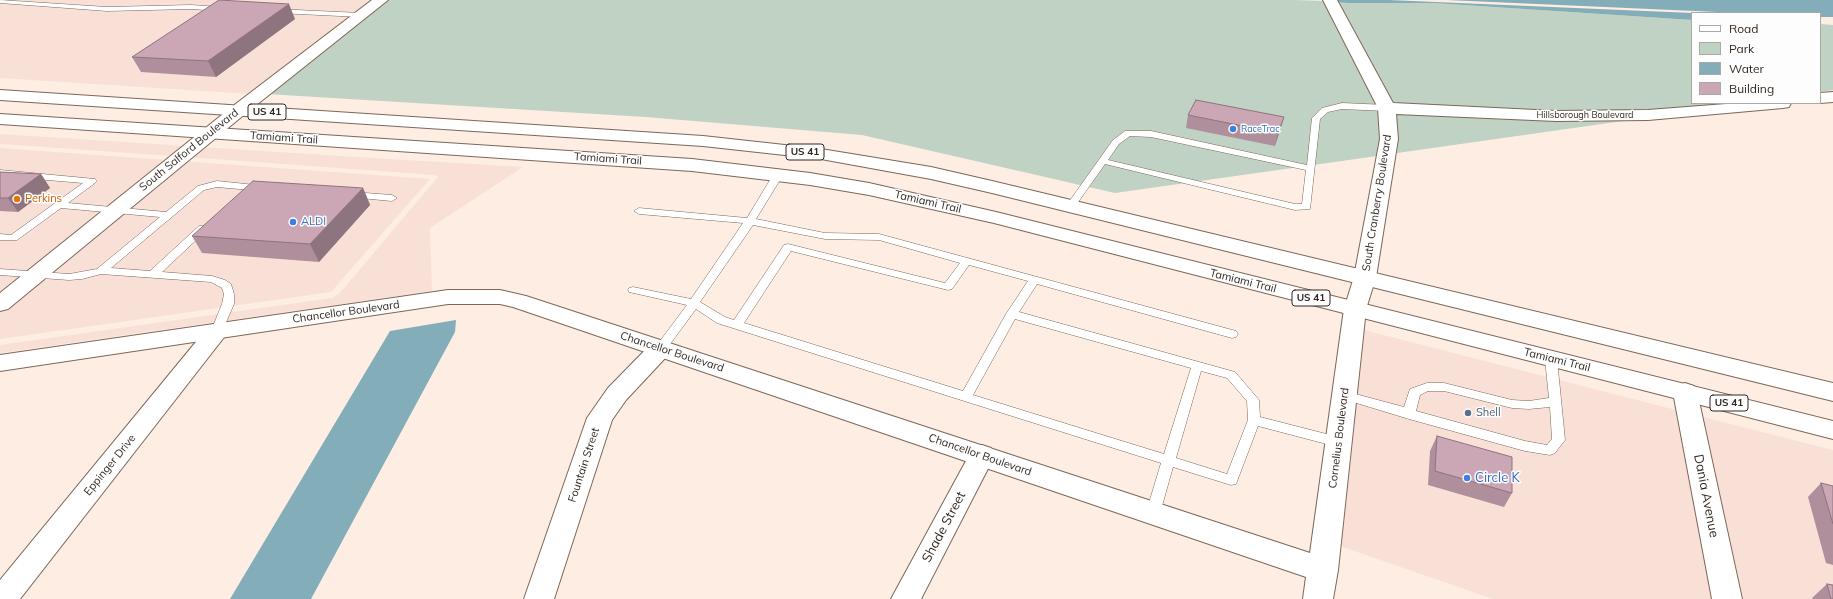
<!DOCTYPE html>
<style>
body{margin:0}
#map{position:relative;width:1833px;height:599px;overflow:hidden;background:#fdede2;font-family:Mulish,sans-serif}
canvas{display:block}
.legend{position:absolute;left:1691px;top:12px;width:130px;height:92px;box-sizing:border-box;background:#fdfdfd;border:1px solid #aca8a5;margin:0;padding:5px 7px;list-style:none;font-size:12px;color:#322821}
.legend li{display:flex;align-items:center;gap:8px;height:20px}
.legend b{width:20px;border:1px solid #aca8a5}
</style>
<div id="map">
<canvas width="1833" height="599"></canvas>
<ul class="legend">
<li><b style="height:5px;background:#fff"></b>Road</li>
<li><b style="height:11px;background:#bfd2c3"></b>Park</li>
<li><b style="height:11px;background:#83adb8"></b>Water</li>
<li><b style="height:11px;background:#cba6b4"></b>Building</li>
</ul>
</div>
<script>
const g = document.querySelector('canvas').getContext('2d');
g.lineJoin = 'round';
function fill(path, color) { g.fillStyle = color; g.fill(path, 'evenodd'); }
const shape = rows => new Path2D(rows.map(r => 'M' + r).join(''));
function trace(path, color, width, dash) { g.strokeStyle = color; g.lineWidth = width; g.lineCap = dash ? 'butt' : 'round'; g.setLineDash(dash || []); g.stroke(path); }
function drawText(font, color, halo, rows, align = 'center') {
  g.font = font + ' Mulish,sans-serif'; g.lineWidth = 3; g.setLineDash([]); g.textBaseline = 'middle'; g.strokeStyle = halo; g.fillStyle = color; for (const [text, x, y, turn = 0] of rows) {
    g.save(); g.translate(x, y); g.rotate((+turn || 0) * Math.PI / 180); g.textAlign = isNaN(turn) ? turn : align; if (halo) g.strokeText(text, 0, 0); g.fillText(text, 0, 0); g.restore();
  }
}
fill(shape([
 [0,0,374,0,252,94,0,78],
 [0,134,186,146,173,156,0,144],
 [201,147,372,158,523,167,430,228,432,291,0,353,0,345,332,298,339,294,438,177,434,175,188,157],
 [0,148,430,179,331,292,0,339],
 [1364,330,1676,410,1712,599,1493,599,1340,546],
 [1703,417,1833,450,1833,599,1743,599]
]), '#f9e0d7');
fill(shape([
 [388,0,1294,0,1324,1,1379,107,1381,137,1377,156,1115,193,862,135,646,117,267,94],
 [1337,2,1433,3,1692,20,1692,103,1743,103,1643,110,1551,112,1393,104],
 [1820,24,1833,25,1833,90,1820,92],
 [1396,113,1496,119,1561,121,1630,120,1397,153,1398,141]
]), '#bfd2c3');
fill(shape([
 [1336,0,1389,0,1692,13,1692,20,1433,3,1348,3,1337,2],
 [1447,0,1833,0,1833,17,1820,17,1820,13,1740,13],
 [456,320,455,332,311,599,230,599,390,331]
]), '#83adb8');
const lane = shape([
 [0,0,107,7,191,5,221,7,225,9,221,11,191,9,107,11,0,3,0,0],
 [275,9,361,13,365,15,361,17,278,13,275,13,275,9],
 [1342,103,1387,105,1391,108,1387,111,1342,109,1328,112,1320,119,1310,209,1295,210,1105,164,1074,208,1068,208,1066,206,1113,140,1125,131,1151,131,1307,165,1312,118,1322,108,1342,103],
 [1130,136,1151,137,1306,170,1302,204,1295,204,1108,160,1119,144,1130,136],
 [0,170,95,179,97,181,95,183,68,203,166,212,198,186,217,181,265,186,267,188,265,190,262,191,217,187,204,190,111,268,150,271,199,226,207,226,208,228,207,230,162,272,212,276,225,280,231,284,234,294,234,304,221,334,217,335,213,334,211,331,222,304,224,294,222,288,211,282,101,274,82,279,69,280,0,275,0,269,69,274,97,269,160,217,61,208,17,240,0,240,0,234,11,235,83,183,0,176,0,170],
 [778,172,783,175,756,219,825,233,879,234,1236,331,1238,334,1236,337,1232,338,1037,284,1019,312,1235,372,1259,400,1260,417,1338,437,1343,439,1344,442,1343,445,1338,447,1258,426,1236,484,1231,485,1173,467,1160,513,1158,517,1153,519,1148,517,1146,513,1161,463,717,323,696,309,665,351,657,351,655,348,657,345,687,305,629,292,628,290,629,288,633,287,691,299,743,223,639,214,634,211,639,208,747,218,773,175,778,172],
 [753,225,825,239,879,240,960,263,945,283,788,244,784,245,734,320,725,317,700,302,753,225],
 [791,251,948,290,952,289,969,265,1028,281,1006,314,963,391,744,323,791,251],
 [1015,319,1191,368,1164,454,973,395,1015,319],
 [1201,371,1227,378,1247,401,1248,420,1227,474,1176,458,1201,371],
 [352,192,392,195,397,198,392,201,349,197,347,195,349,193,352,192],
 [1551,355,1555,356,1557,359,1565,440,1555,453,1550,455,1525,451,1409,419,1340,398,1338,395,1340,392,1344,391,1404,407,1410,389,1427,383,1444,383,1512,400,1529,401,1549,398,1545,359,1547,356,1551,355],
 [1428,391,1444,391,1512,408,1529,409,1550,407,1552,439,1547,445,1525,441,1416,411,1420,395,1428,391]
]);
const street = shape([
 [217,323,225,326,228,331,225,336,20,599,0,599,0,580,209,326,217,323],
 [661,340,669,342,673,348,669,354,626,400,612,420,554,599,524,599,587,418,608,388,653,342,661,340],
 [1685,383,1694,386,1697,392,1742,599,1712,599,1673,392,1676,386,1685,383],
 [982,445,991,448,995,455,921,599,891,599,973,448,982,445]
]);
const secondary = shape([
 [372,0,388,0,245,114,8,309,0,311,0,293,233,106,372,0],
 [1323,0,1337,0,1393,103,1556,111,1648,110,1739,103,1791,103,1789,107,1783,108,1648,120,1556,121,1396,114,1398,139,1376,277,1366,309,1338,570,1333,599,1303,599,1306,577,513,307,500,304,448,304,0,371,0,355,448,290,500,290,526,296,1310,553,1344,309,1354,277,1380,139,1378,108,1323,0],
 [1833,92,1833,102,1820,103,1820,93,1833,92]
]);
const primary = shape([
 [0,90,703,136,821,149,931,167,992,181,1833,383,1833,401,992,193,931,179,821,159,703,146,0,100,0,90],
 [0,114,692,159,810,173,869,183,996,212,1833,421,1833,439,994,223,869,195,810,185,692,171,0,124,0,114]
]);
trace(lane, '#7e6757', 1);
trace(street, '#7e6757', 2);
trace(secondary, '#7e6757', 2);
trace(primary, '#7e6757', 2);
fill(lane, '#fff');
fill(street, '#fff');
fill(secondary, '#fff');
fill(primary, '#fff');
fill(shape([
 [295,19,216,77,141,72,132,57],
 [1188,115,1284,117,1275,146,1186,128],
 [0,172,41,174,50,188,18,212,0,211],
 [363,188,370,205,319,262,202,253,192,236],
 [1437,436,1512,493,1504,507,1428,485,1430,451],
 [1821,483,1833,486,1833,565,1826,563,1808,497],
 [1827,584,1833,599,1813,599,1812,598]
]), '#af8f9b');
fill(shape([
 [289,4,295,19,216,77,208,61],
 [1284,117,1280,130,1275,146,1278,133],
 [41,174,50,188,18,212,8,198],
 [363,188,370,205,319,262,310,244]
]), '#8e747e');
const building = shape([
 [219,0,289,4,208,61,132,57,219,0],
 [1196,100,1284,117,1278,133,1188,115,1196,100],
 [0,172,41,174,8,198,0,198,0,172],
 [253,181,363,188,310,244,192,236,253,181],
 [1437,436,1512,457,1512,493,1435,471,1437,436],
 [1821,483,1833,486,1833,524,1821,483],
 [1827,584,1833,585,1833,599,1831,599,1827,584]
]);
fill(building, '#cba6b4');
trace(building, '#8e747e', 1);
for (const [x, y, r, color] of [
 [1233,129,4,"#3f7fe0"],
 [17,199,4,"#e8710a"],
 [293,222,4,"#3f7fe0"],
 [1468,413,4,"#5c6f8a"],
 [1467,478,4,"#3f7fe0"]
]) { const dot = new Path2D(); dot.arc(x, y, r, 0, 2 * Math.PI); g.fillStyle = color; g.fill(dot); trace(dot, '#fdfdfd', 1.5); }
drawText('9px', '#322821', '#fdfdfd', [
 ["Hillsborough Boulevard",1585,115]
]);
drawText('9px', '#366cbe', '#fdfdfd', [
 ["RaceTrac",1241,129]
], 'left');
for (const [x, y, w] of [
 [267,112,38],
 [805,152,38],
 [1311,298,38],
 [1729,403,38]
]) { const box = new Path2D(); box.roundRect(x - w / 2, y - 8, w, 16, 3); g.fillStyle = '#fdfdfd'; g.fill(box); trace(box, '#322821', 1); }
drawText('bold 10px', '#322821', null, [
 ["US 41",267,112],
 ["US 41",805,152],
 ["US 41",1311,298],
 ["US 41",1729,403]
]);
drawText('11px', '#322821', '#fdfdfd', [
 ["Tamiami Trail",284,138,4],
 ["South Salford Boulevard",189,150,-39],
 ["Tamiami Trail",608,159,4],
 ["Tamiami Trail",928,202,13],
 ["South Cranberry Boulevard",1377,203,-81],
 ["Tamiami Trail",1243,281,14],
 ["Chancellor Boulevard",346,312,-8],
 ["Chancellor Boulevard",672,352,18],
 ["Tamiami Trail",1557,360,14],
 ["Cornelius Boulevard",1339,438,-83],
 ["Chancellor Boulevard",980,455,19],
 ["Eppinger Drive",110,465,-51],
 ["Fountain Street",584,465,-72]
]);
drawText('11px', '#c56008', '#fdfdfd', [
 ["Perkins",25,199]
], 'left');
drawText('11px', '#366cbe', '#fdfdfd', [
 ["ALDI",301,222]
], 'left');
drawText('11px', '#4e5e75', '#fdfdfd', [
 ["Shell",1476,413]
], 'left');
drawText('13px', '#366cbe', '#fdfdfd', [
 ["Circle K",1475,478]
], 'left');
drawText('13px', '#322821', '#fdfdfd', [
 ["Dania Avenue",1706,496,79],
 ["Shade Street",944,527,-62]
]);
</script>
